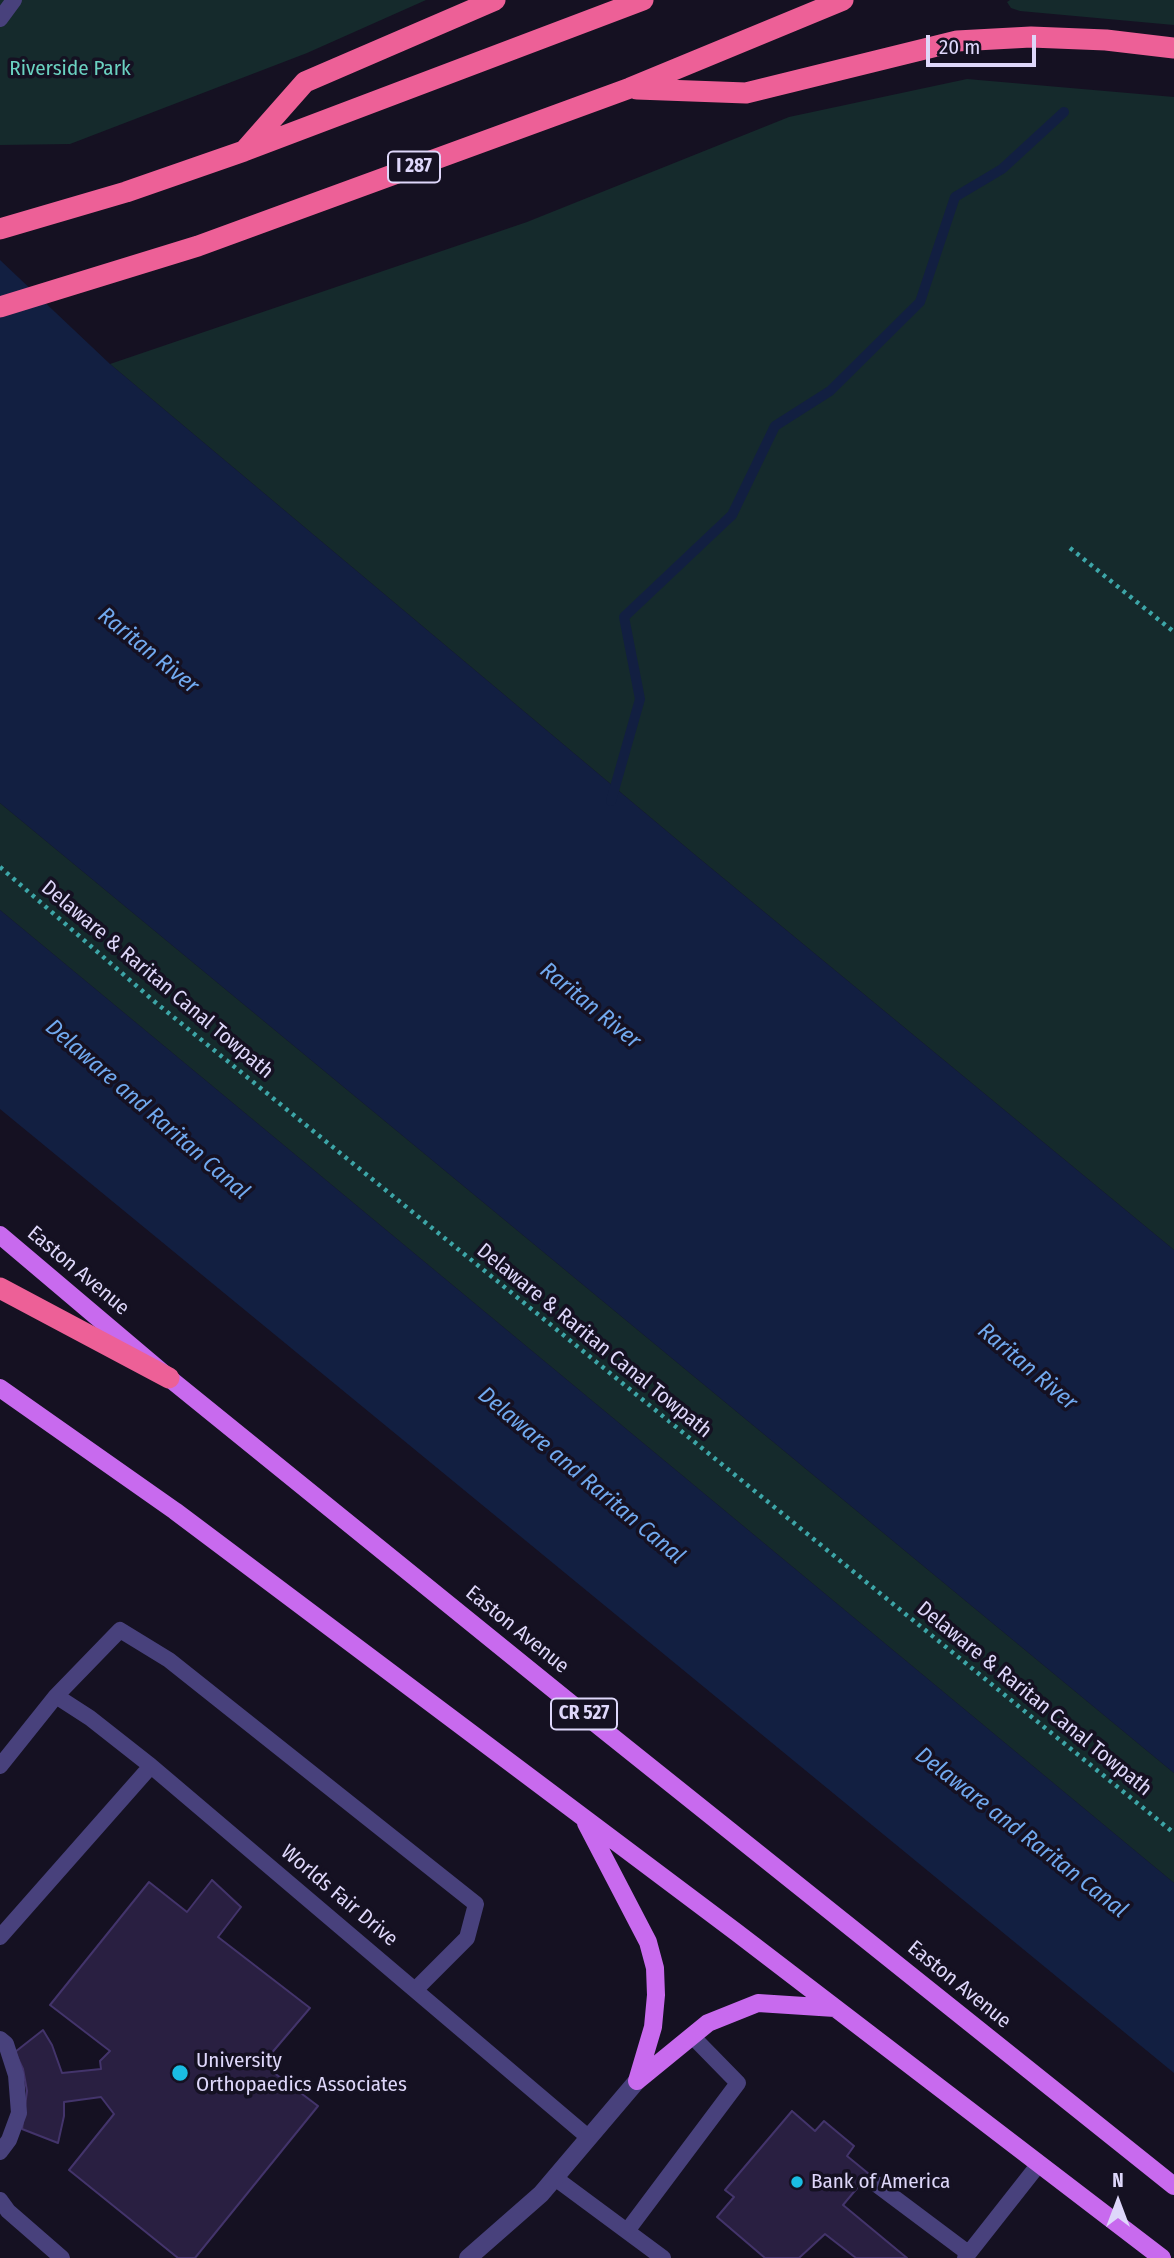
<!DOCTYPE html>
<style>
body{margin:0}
#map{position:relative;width:1174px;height:2258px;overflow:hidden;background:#151122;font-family:"Fira Sans Condensed",sans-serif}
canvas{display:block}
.north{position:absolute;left:1083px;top:2167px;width:70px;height:70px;-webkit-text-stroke:5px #151122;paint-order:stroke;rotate:0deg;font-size:19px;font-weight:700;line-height:28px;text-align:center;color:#ded7fa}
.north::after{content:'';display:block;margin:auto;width:24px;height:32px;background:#ded7fa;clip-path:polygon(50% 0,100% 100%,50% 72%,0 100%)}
.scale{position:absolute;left:926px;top:35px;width:110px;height:32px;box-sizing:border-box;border:4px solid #ded7fa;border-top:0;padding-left:9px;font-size:21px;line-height:24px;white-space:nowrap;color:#ded7fa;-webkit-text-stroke:5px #151122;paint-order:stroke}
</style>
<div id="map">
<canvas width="1174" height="2258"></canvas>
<div class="north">N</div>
<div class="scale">20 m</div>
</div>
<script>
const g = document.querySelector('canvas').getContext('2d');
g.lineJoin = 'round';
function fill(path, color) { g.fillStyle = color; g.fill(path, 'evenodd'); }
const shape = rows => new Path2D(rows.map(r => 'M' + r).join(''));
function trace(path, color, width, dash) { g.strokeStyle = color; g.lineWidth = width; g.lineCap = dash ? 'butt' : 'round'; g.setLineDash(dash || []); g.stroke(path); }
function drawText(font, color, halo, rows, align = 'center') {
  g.font = font + ' "Fira Sans Condensed",sans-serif'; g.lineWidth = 7; g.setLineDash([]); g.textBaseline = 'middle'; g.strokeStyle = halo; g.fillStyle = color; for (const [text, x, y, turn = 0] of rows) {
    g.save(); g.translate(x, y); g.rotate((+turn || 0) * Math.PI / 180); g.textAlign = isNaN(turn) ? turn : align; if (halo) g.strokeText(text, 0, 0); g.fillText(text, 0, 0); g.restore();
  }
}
fill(shape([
 [0,0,426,0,307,53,70,144,0,145],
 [1010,0,1174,0,1174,25,1020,11,1011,8,1007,2],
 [967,79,1174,97,1174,1250,694,854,110,364,527,222,789,117],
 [0,803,1174,1773,1174,1883,0,910]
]), '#152a2c');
fill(shape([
 [0,260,110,364,694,854,1174,1250,1174,1773,0,803],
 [0,910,1174,1883,1174,2073,0,1109]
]), '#121f41');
trace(shape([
 [611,801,640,699,624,617,732,515,775,426,830,391,920,302,955,197,1002,169,1064,112]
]), '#121f41', 10);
const building = shape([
 [212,1880,241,1907,218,1937,310,2008,270,2055,273,2072,318,2106,195,2258,178,2258,69,2170,114,2114,101,2097,64,2102,64,2116,58,2143,22,2129,27,2091,23,2069,15,2052,43,2030,52,2045,62,2073,101,2069,100,2061,110,2051,50,2005,149,1882,187,1912,212,1880],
 [792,2111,815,2131,824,2121,854,2146,847,2156,869,2174,843,2205,907,2258,856,2258,825,2234,799,2258,765,2258,717,2217,734,2197,725,2190,792,2111]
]);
fill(building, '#291f41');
trace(building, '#43346b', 2);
trace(shape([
 [1070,548,1174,632],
 [0,867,155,1002,1174,1833]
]), '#3da6a8', 4.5, [3.5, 5]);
trace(shape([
 [0,19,14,0],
 [56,1696,90,1718,151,1766,588,2137],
 [0,1766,56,1696,120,1630,169,1660,476,1904,467,1938,415,1990],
 [0,1937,151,1766],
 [0,2039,6,2044,16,2075,19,2113,9,2140,0,2152],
 [555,2178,663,2258],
 [876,2184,968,2253],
 [0,2200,8,2211,62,2258],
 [627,2231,738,2083,692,2036],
 [965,2258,1039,2164]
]), '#48417c', 16);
trace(shape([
 [468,2258,541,2194,637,2081]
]), '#48417c', 18);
trace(shape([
 [0,1235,169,1378,590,1719,1174,2186],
 [0,1388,175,1511,736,1932,1162,2258],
 [586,1823,648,1942,655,1968,656,1995,653,2027,637,2081],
 [637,2081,708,2023,758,2003,835,2008]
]), '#c86aee', 18);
trace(shape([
 [637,89,746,93,957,41,1031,37,1106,40,1174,48],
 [245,150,305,82,495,0],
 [0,229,126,192,244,151,643,0],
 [0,307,198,246,630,88,843,0],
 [0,1288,169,1378]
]), '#ed6097', 21);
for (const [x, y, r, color] of [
 [180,2073,9,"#1abde3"],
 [797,2182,7,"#1abde3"]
]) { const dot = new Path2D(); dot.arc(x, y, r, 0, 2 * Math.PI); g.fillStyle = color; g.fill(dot); trace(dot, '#151122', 2.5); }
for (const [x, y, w] of [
 [414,167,52],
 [584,1714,66]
]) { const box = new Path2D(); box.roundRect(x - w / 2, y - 15.5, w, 31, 5); g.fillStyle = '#151122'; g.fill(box); trace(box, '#ded7fa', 2); }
drawText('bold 19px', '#ded7fa', null, [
 ["I 287",414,167],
 ["CR 527",584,1714]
]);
drawText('21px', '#6bd2c1', '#151122', [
 ["Riverside Park",70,69]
]);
drawText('21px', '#ded7fa', '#151122', [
 ["Delaware & Raritan Canal Towpath",157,980,40],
 ["Easton Avenue",78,1271,40],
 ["Delaware & Raritan Canal Towpath",594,1341,39],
 ["Easton Avenue",517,1630,39],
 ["Delaware & Raritan Canal Towpath",1034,1699,39],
 ["Worlds Fair Drive",339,1896,40],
 ["Easton Avenue",959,1985,39]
]);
drawText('21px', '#ded7fa', '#151122', [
 ["University",196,2061],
 ["Orthopaedics Associates",196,2085],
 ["Bank of America",811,2182]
], 'left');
drawText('italic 23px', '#71a9ef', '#151122', [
 ["Raritan River",148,651,39],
 ["Raritan River",590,1006,39],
 ["Delaware and Raritan Canal",147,1110,41],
 ["Raritan River",1027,1367,40],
 ["Delaware and Raritan Canal",581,1476,40],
 ["Delaware and Raritan Canal",1021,1833,38]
]);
</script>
